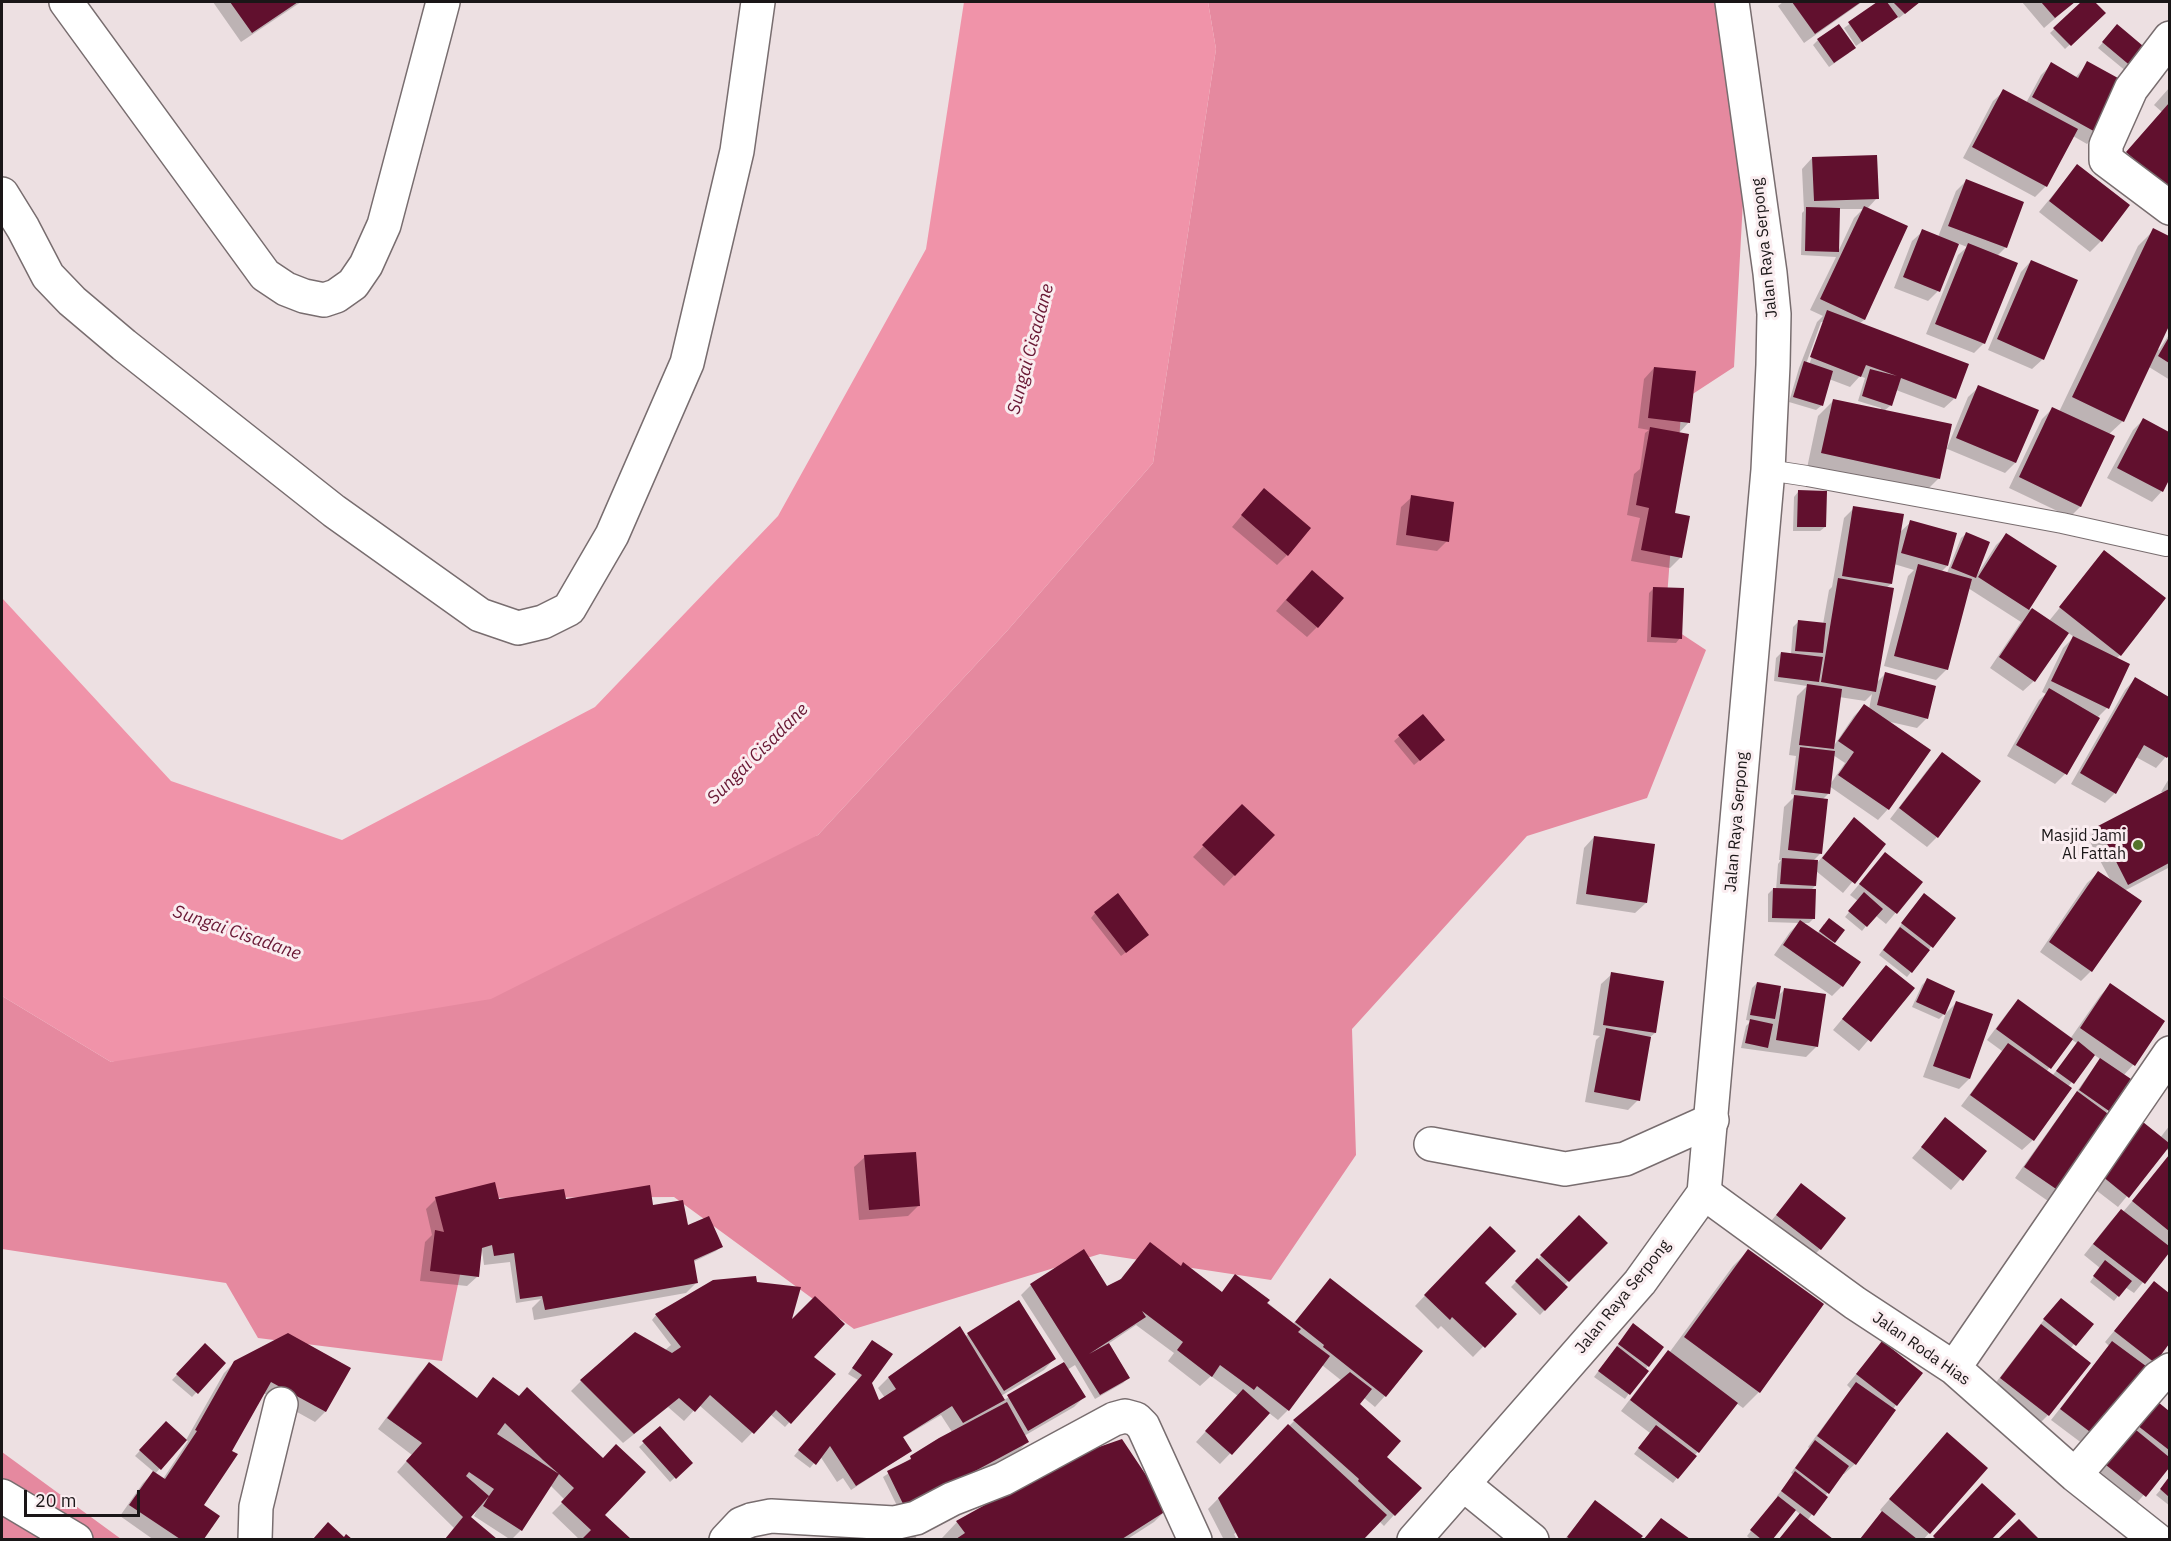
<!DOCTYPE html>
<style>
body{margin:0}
#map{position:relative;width:2171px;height:1541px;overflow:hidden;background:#ede0e2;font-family:"IBM Plex Sans",sans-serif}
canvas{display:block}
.frame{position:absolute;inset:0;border:3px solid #1a1617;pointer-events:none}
.scale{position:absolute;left:24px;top:1490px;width:116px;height:27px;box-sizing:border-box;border:3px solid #1a1617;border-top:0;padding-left:8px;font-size:18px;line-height:21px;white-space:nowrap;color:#1a1617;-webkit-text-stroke:4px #faedf0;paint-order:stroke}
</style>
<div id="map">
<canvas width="2171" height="1541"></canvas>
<div class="frame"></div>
<div class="scale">20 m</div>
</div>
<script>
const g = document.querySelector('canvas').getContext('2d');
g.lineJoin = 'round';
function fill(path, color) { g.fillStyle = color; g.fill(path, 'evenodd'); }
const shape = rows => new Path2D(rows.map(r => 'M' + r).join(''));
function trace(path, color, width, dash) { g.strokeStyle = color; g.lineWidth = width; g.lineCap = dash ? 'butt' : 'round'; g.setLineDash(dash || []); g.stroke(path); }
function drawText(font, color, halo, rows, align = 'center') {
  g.font = font + ' "IBM Plex Sans",sans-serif'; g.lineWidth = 6; g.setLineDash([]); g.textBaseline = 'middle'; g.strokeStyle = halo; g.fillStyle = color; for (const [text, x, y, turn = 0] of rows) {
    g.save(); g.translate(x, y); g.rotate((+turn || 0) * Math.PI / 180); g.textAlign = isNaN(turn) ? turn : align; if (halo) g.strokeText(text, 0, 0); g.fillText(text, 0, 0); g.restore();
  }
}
fill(shape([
 [1208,2,1719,2,1744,182,1734,367,1682,401,1665,623,1706,650,1647,798,1527,836,1352,1029,1356,1155,1271,1280,1100,1254,854,1329,674,1197,476,1198,442,1361,258,1338,226,1283,2,1249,2,996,111,1062,818,835,1007,631,1153,463,1216,49],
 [2,1452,121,1539,2,1539]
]), '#e5899f');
fill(shape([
 [964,2,1208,2,1216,49,1153,463,1007,631,818,835,491,999,111,1062,2,996,2,598,171,781,342,840,595,707,778,516,926,249]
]), '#f093a9');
fill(shape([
 [213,2,301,2,241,42],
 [1783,2,1862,2,1804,43,1778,6],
 [1880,2,1919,2,1899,18,1897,16,1856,46,1844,28],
 [2022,2,2074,2,2044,28],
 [2083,2,2093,2,2104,13,2065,49,2050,33],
 [2113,31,2146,51,2127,72,2098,48],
 [1818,40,1849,53,1829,67,1813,45],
 [2088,63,2098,133,2087,144,2073,136,2046,186,2035,197,1963,158,1993,101,2004,91,2026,103,2041,75,2052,64,2075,78],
 [2170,87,2170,193,2117,163,2162,112,2154,105],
 [1812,158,1877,198,1867,209,1906,227,1864,320,1859,324,1955,398,1944,408,1896,390,1891,405,1884,411,1947,448,1968,397,1979,387,2037,411,2015,463,2005,473,1945,448,1939,478,1923,494,1807,468,1818,416,1834,400,1880,410,1881,408,1858,401,1865,378,1860,376,1850,387,1829,379,1821,406,1816,410,1789,402,1799,368,1817,322,1823,316,1810,310,1836,257,1801,255,1802,213,1804,211,1802,169],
 [1839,209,1863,209,1854,218,1838,252],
 [1821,322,1824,322,1809,365,1806,364],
 [2077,166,2128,205,2101,241,2090,252,2039,212],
 [1966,181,2006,247,1997,256,1984,343,1974,353,1926,334,1958,255,1967,247,1957,243,1938,291,1928,301,1894,288,1912,241,1923,231,1938,237,1956,191],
 [2154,230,2170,238,2170,323,2157,348,2159,350,2170,333,2170,380,2149,367,2123,421,2108,435,2113,437,2080,507,2070,517,2009,488,2042,419,2052,409,2059,412,2138,246],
 [2031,261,2043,359,2032,369,1988,350,2021,272],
 [1654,368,1689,422,1678,434,1674,514,1688,517,1680,558,1670,568,1631,561,1640,518,1627,515,1634,474,1640,469,1645,433,1649,430,1638,428,1644,379],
 [2143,420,2170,434,2170,477,2162,491,2152,502,2107,478,2133,430],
 [1798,492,1825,527,1820,531,1793,531,1794,497],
 [1412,497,1447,541,1437,551,1396,545,1401,507],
 [1254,501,1287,555,1277,565,1232,527],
 [1854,508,1899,533,1911,522,1947,566,1941,572,1947,573,1961,538,1966,534,1977,575,1996,545,2007,535,2029,608,2049,621,2105,552,2120,655,2116,659,2107,708,2097,718,2065,774,2055,784,2007,756,2039,700,2046,694,2042,692,2063,648,2074,637,2067,632,2034,681,2023,691,1990,668,2021,622,1968,588,1947,669,1936,680,1884,666,1908,576,1914,570,1894,564,1891,584,1886,588,1876,683,1885,674,1927,718,1917,728,1886,721,1929,750,1888,809,1878,820,1829,786,1845,763,1833,755,1828,794,1822,800,1821,853,1813,861,1818,862,1854,819,1884,844,1843,893,1816,871,1815,886,1810,891,1814,918,1809,923,1802,923,1817,934,1824,924,1834,942,1832,944,1842,986,1832,996,1774,955,1790,932,1799,923,1768,922,1768,894,1773,889,1776,890,1778,864,1781,860,1779,860,1784,807,1796,795,1791,794,1796,756,1789,755,1797,696,1807,686,1774,681,1776,658,1781,653,1791,654,1793,627,1798,622,1823,624,1829,590,1832,587,1844,518],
 [1872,694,1869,709,1864,706,1854,716,1833,747,1839,697,1865,701],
 [1301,582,1317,627,1307,637,1276,611],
 [1654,588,1680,638,1676,643,1647,642,1649,593],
 [2135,679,2170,699,2170,752,2156,768,2136,757,2115,793,2105,803,2071,784,2125,690],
 [1423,716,1439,744,1414,765,1394,741],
 [1942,754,1937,837,1927,847,1890,819,1932,764],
 [2170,777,2170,867,2124,891,2091,971,2081,981,2040,952,2087,883,2098,873,2112,883,2088,838,2099,828,2164,793,2161,792],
 [1242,806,1273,835,1224,886,1193,857],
 [1594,837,1646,903,1635,913,1576,904,1584,848],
 [1885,854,1921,883,1886,924,1875,915,1862,931,1845,917,1858,901,1850,895],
 [1919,900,1954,918,1907,977,1879,955],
 [1095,913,1143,939,1121,956,1091,918],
 [1886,967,1912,989,1859,1051,1833,1030],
 [1612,974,1655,1033,1649,1038,1638,1100,1628,1110,1585,1102,1596,1040,1600,1036,1593,1035,1601,984],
 [1927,980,1944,1014,1939,1019,1912,1007,1922,985],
 [1757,983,1777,997,1785,989,1817,1046,1806,1057,1741,1048,1746,1026,1751,1021,1746,1020,1752,988],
 [2110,985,2163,1022,2133,1065,2123,1076,2108,1110,2058,1190,2048,1201,2015,1178,2100,1059,2093,1054,2068,1087,2033,1140,2022,1150,1961,1106,2002,1051,1987,1040,2008,1012,2018,1001,2070,1039,2100,996],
 [2071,1039,2078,1044,2052,1076,2046,1072],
 [1956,1003,1969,1079,1959,1089,1923,1077,1946,1013],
 [1946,1119,1985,1151,1951,1190,1912,1158],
 [2170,1125,2170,1152,2166,1149,2118,1207,2092,1187,2133,1135,2160,1138],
 [2170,1156,2170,1250,2134,1293,2125,1287,2114,1301,2090,1282,2100,1268,2084,1255,2111,1221,2121,1211,2123,1212],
 [865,1157,918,1206,908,1216,859,1220,854,1167],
 [1801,1185,1820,1249,1810,1260,1767,1226],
 [436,1199,564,1201,652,1207,721,1247,716,1251,693,1262,697,1282,686,1293,534,1320,532,1308,541,1299,516,1303,510,1262,484,1265,482,1250,478,1276,467,1286,420,1281,425,1242,432,1235,426,1209],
 [1579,1217,1606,1243,1564,1285,1566,1287,1540,1315,1511,1287],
 [1480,1238,1483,1283,1515,1314,1473,1357,1441,1326,1438,1329,1415,1306],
 [1150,1244,1180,1267,1221,1293,1236,1276,1293,1324,1330,1280,1385,1396,1375,1407,1363,1397,1357,1404,1385,1457,1394,1515,1384,1526,1379,1521,1362,1540,1240,1540,1237,1532,1234,1534,1237,1540,1224,1540,1208,1509,1294,1421,1342,1381,1322,1365,1288,1410,1278,1420,1269,1413,1220,1464,1196,1442,1238,1396,1211,1376,1200,1386,1168,1361,1174,1353,1136,1325,1108,1344,1128,1378,1123,1383,1095,1399,1075,1365,1067,1370,1084,1397,1074,1407,1024,1436,1027,1442,1017,1453,902,1516,883,1477,910,1459,914,1466,952,1432,941,1415,902,1438,910,1450,905,1455,851,1490,843,1478,837,1482,820,1456,810,1468,794,1456,858,1380,848,1374,868,1346,871,1383,878,1402,885,1398,878,1388,888,1378,960,1328,965,1337,968,1334,1054,1359,1044,1370,1001,1396,1004,1400,1065,1363,1021,1295,1031,1285,1107,1288,1118,1282],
 [1748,1251,1822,1305,1759,1392,1743,1408,1736,1403,1673,1483,1634,1454,1650,1433,1621,1411,1658,1363,1669,1353,1733,1266],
 [2154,1283,2170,1295,2170,1342,2091,1450,2051,1420,2109,1346,2105,1342],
 [755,1285,791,1318,812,1357,834,1374,785,1427,770,1414,742,1443,699,1405,684,1421,668,1407,623,1443,571,1391,581,1381,664,1351,671,1345,652,1320,656,1315],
 [2056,1304,2074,1344,2070,1349,2048,1415,2038,1425,1991,1389],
 [1629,1330,1648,1366,1625,1399,1594,1377],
 [1882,1343,1896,1405,1855,1464,1844,1474,1842,1473,1807,1521,1830,1540,1779,1540,1801,1515,1795,1510,1771,1540,1751,1540,1747,1536,1778,1497,1777,1496,1794,1475,1791,1473,1809,1448,1808,1447,1851,1389,1847,1385],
 [205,1345,224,1363,192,1397,172,1380],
 [235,1362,349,1369,325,1412,315,1422,263,1393,202,1505,218,1516,202,1540,154,1540,120,1516,143,1483,154,1472,135,1456,161,1428,185,1440,155,1474,163,1479,188,1441,186,1440,224,1373],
 [429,1364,477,1399,493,1379,602,1515,628,1540,580,1540,552,1513,565,1500,550,1485,521,1530,511,1540,474,1516,477,1510,469,1517,495,1540,445,1540,454,1528,397,1472,412,1455,378,1429,419,1374],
 [2152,1399,2170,1413,2170,1465,2134,1506,2092,1472],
 [660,1428,691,1463,670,1482,639,1447],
 [1937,1445,1985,1468,1923,1540,1860,1540,1883,1513,1880,1510],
 [2170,1479,2170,1506,2156,1495],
 [1972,1495,2013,1514,1990,1540,1931,1540],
 [1595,1502,1641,1536,1639,1540,1564,1540],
 [1165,1511,1154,1522,1126,1540,943,1540,942,1538,957,1522],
 [1661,1520,1688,1540,1643,1540],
 [2019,1521,2037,1540,2000,1540],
 [915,1535,917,1540,907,1540]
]), '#0003');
fill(shape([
 [230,2,298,2,252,33],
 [1792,2,1861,2,1815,34],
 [1877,2,1887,2,1898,17,1862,42,1848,22],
 [1893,2,1920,2,1905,14],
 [2041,2,2075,2,2055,18],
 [2081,2,2095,2,2106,13,2071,46,2053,28],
 [1839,24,1856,48,1834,63,1817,39],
 [2117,24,2149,51,2133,68,2102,42],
 [2087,61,2127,83,2099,134,2032,97,2051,62,2078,78],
 [2003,89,2078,129,2047,187,1972,147],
 [2169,103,2169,190,2126,152],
 [1877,155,1879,199,1814,201,1812,157],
 [2077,164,2130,205,2102,242,2049,201],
 [1966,179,2024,202,2007,248,1948,226],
 [1864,206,1908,226,1865,320,1820,299],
 [1806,207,1840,208,1839,252,1805,251],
 [2153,228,2169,236,2169,326,2124,422,2072,397],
 [1922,229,1959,244,1940,292,1903,277],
 [1968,243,2018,263,1985,344,1935,324],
 [2031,260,2078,280,2044,360,1997,339],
 [1827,310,1969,364,1956,399,1901,378,1892,406,1862,396,1870,369,1897,376,1866,365,1861,377,1810,357],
 [2169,337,2169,363,2158,356],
 [1804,361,1833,371,1823,406,1793,397],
 [1654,367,1696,371,1690,423,1648,418],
 [1978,385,2039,410,2016,463,1956,438],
 [1833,399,1952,424,1940,479,1821,453],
 [2052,407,2115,436,2081,507,2019,477],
 [2143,418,2169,432,2169,480,2163,492,2117,468],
 [1650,427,1689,434,1675,513,1690,516,1682,558,1641,550,1649,508,1636,505],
 [1264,488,1311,528,1288,556,1241,515],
 [1798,490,1827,491,1826,527,1797,527],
 [1411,495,1454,502,1449,542,1406,535],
 [1853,506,1904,514,1892,584,1842,576],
 [1910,520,1957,533,1948,566,1901,553],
 [1966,532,1990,542,1976,578,1951,568],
 [2006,533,2057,566,2029,610,1978,577],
 [2104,550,2166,598,2121,656,2059,607],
 [1918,564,1972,579,1948,670,1894,656],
 [1312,570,1344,598,1318,628,1286,600],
 [1838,578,1894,588,1876,692,1821,682],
 [1653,587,1684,588,1682,639,1651,637],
 [2032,608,2069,633,2035,682,1999,657],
 [1798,620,1826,623,1823,653,1795,651],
 [2073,636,2130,664,2109,709,2051,681],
 [1781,652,1823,657,1819,682,1778,677],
 [1885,672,1936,686,1928,719,1877,705],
 [2135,677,2169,697,2169,755,2167,758,2144,745,2116,794,2080,773],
 [1807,684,1842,689,1834,749,1799,745],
 [2049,688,2100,718,2067,775,2016,745],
 [1864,704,1931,750,1889,810,1838,775,1854,752,1838,741],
 [1423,714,1445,740,1420,761,1398,735],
 [1800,747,1835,751,1830,794,1795,790],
 [1942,752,1981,781,1938,838,1899,808],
 [2169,789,2169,863,2128,885,2098,826],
 [1794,795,1828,799,1822,854,1788,850],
 [1242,804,1275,835,1235,876,1202,845],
 [1854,817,1886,844,1855,884,1822,858],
 [1594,836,1655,844,1647,903,1586,894],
 [1885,852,1923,882,1897,914,1859,884],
 [1782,858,1818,860,1816,886,1780,884],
 [2098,871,2142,901,2092,972,2049,942],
 [1773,888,1816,889,1815,919,1772,918],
 [1864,892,1883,909,1867,927,1848,911],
 [1118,893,1149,935,1126,953,1094,912],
 [1924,893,1956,918,1933,948,1901,923],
 [1829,918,1845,930,1835,943,1819,931],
 [1800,920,1861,962,1843,987,1783,945],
 [1900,927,1930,950,1912,973,1883,950],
 [1886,965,1915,988,1871,1042,1842,1019],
 [1611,972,1664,981,1656,1033,1603,1025],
 [1927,978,1955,991,1945,1015,1916,1002],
 [1757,982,1781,986,1775,1019,1750,1015],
 [2110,983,2165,1021,2135,1066,2080,1028],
 [1784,988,1826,994,1818,1047,1776,1040],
 [2018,999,2073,1039,2051,1069,1996,1029],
 [1956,1001,1993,1014,1970,1079,1933,1066],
 [1750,1019,1773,1024,1768,1048,1745,1043],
 [1606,1028,1651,1037,1640,1101,1594,1092],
 [2078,1041,2095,1055,2074,1084,2056,1071],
 [2008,1043,2072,1088,2034,1141,1970,1095],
 [2100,1058,2131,1079,2109,1111,2079,1090],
 [2077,1091,2111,1116,2059,1191,2024,1167],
 [1945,1117,1987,1151,1963,1181,1921,1147],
 [2143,1122,2169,1143,2169,1147,2129,1198,2102,1176],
 [916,1152,920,1206,869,1210,864,1155],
 [2169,1155,2169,1231,2132,1201],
 [495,1182,499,1199,564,1189,566,1199,650,1185,653,1205,683,1200,688,1225,709,1216,723,1247,694,1260,698,1283,545,1310,542,1296,520,1299,514,1253,494,1256,492,1245,482,1248,479,1277,430,1271,435,1230,444,1232,435,1197],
 [1801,1183,1846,1218,1821,1250,1776,1215],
 [2121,1209,2169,1246,2169,1253,2145,1284,2093,1244],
 [1579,1215,1608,1243,1569,1282,1540,1255],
 [1490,1226,1516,1251,1485,1283,1517,1314,1485,1348,1452,1317,1450,1320,1424,1295],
 [1150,1242,1181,1266,1183,1262,1222,1292,1235,1274,1270,1300,1267,1303,1301,1329,1298,1332,1330,1356,1289,1411,1257,1386,1254,1390,1220,1365,1212,1377,1177,1350,1183,1342,1142,1311,1146,1317,1089,1354,1109,1343,1130,1378,1100,1395,1030,1284,1084,1249,1107,1286,1121,1279],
 [1748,1249,1824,1304,1760,1393,1684,1337],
 [1537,1258,1568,1287,1545,1311,1515,1281],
 [2105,1260,2132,1281,2119,1297,2093,1276],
 [756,1276,757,1282,801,1287,792,1319,815,1296,845,1324,814,1357,836,1374,791,1424,776,1410,754,1434,710,1395,695,1412,679,1398,634,1434,580,1380,635,1332,672,1353,681,1347,655,1314,713,1280],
 [1330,1278,1423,1351,1386,1397,1323,1347,1324,1345,1295,1322],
 [2154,1281,2169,1293,2169,1344,2155,1363,2114,1331],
 [2061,1298,2094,1324,2076,1346,2043,1319],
 [1019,1300,1056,1359,1004,1391,967,1333],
 [1633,1323,1664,1347,1649,1367,1618,1344],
 [2041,1324,2091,1363,2049,1416,2000,1378],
 [960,1326,1005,1400,963,1423,952,1406,903,1437,912,1451,856,1486,830,1446,816,1465,798,1450,862,1375,852,1368,872,1340,893,1354,872,1383,879,1400,896,1389,888,1377],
 [288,1333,351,1368,326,1412,271,1382,232,1451,238,1454,204,1505,220,1516,204,1539,180,1539,129,1505,153,1471,165,1479,197,1431,195,1430,234,1361],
 [1882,1341,1923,1373,1897,1406,1856,1374],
 [2112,1341,2154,1372,2102,1441,2060,1409],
 [205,1343,226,1363,198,1394,176,1374],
 [1617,1346,1649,1371,1630,1395,1598,1371],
 [1668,1350,1738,1403,1699,1453,1630,1400],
 [429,1362,477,1398,493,1377,519,1396,527,1387,603,1458,616,1444,646,1472,605,1515,631,1539,582,1539,591,1530,561,1502,574,1488,559,1474,522,1531,483,1506,489,1496,494,1489,469,1472,466,1476,489,1496,471,1517,497,1539,445,1539,463,1517,406,1461,422,1443,387,1418],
 [505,1423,543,1460,559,1474,497,1434],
 [1064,1362,1086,1397,1028,1431,1007,1395],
 [1350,1372,1372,1389,1360,1404,1401,1441,1387,1457,1422,1488,1395,1516,1358,1481,1359,1479,1293,1420],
 [1856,1382,1896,1410,1856,1465,1817,1436],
 [1243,1389,1270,1413,1232,1455,1205,1431],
 [2152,1397,2169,1411,2169,1450,2133,1422],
 [1007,1402,1029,1442,964,1477,907,1512,887,1471,911,1459,910,1456,939,1438],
 [166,1421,187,1440,161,1470,139,1450],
 [1288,1424,1387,1515,1364,1539,1239,1539,1218,1498],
 [1656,1425,1697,1456,1678,1479,1638,1448],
 [2130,1425,2169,1457,2169,1468,2146,1497,2101,1461],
 [660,1426,693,1463,676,1479,642,1441],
 [1947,1432,1988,1468,1930,1534,1889,1499],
 [1122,1439,1154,1487,1166,1511,1122,1539,956,1539,965,1533,956,1521,1073,1456],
 [1815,1440,1849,1466,1829,1494,1795,1468],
 [1795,1471,1828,1497,1814,1516,1781,1491],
 [2169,1477,2169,1497,2160,1489],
 [1982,1483,2016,1514,1992,1539,1936,1539,1933,1536],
 [1778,1496,1796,1510,1773,1539,1761,1539,1750,1530],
 [1595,1500,1643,1536,1640,1539,1570,1539,1567,1537],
 [1882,1511,1917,1539,1860,1539],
 [1800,1513,1833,1539,1779,1539],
 [1661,1518,1690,1539,1644,1539],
 [2019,1519,2039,1539,1998,1539],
 [328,1522,344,1537,346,1534,352,1539,313,1539]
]), '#61102e');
const lane = shape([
 [1768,470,1807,476,2062,523,2166,546]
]);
const street = shape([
 [66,2,265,275,286,289,304,296,324,300,336,296,353,284,366,265,384,225,443,2],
 [2170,38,2131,89,2106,145,2106,160,2170,208],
 [2,194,23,228,48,276,72,301,124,345,334,511,480,615,518,628,543,622,569,609,612,535,687,363,737,151,758,2],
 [1431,1144,1565,1169,1625,1159,1712,1120],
 [1704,1193,1855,1303,1954,1368,2075,1475,2157,1540],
 [1954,1368,2170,1053],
 [2075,1475,2158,1378,2170,1370],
 [1463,1484,1532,1540],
 [2,1496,76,1540],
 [255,1540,256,1507,281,1404],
 [726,1540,741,1524,751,1520,771,1516,894,1523,916,1518,952,1499,1003,1479,1114,1419,1125,1416,1136,1419,1143,1426,1195,1540]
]);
const secondary = shape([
 [1414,1540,1640,1282,1704,1193,1768,470,1773,365,1774,314,1770,273,1732,2]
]);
trace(lane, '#786d6f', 22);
trace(street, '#786d6f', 36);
trace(secondary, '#786d6f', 36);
trace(lane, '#fff', 20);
trace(street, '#fff', 33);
trace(secondary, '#fff', 33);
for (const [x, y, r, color] of [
 [2138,845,6,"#53732a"]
]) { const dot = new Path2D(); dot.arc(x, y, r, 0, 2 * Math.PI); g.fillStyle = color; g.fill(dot); trace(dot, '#faedf0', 2); }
drawText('16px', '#1a1617', '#faedf0', [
 ["Jalan Raya Serpong",1765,248,-96],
 ["Jalan Raya Serpong",1737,822,-85],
 ["Jalan Raya Serpong",1623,1297,-51],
 ["Jalan Roda Hias",1921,1349,35]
]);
drawText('16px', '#1a1617', '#faedf0', [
 ["Masjid Jami",2126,836],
 ["Al Fattah",2126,854]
], 'right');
drawText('italic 18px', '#681633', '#faedf0', [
 ["Sungai Cisadane",1031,349,-75],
 ["Sungai Cisadane",758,754,-45],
 ["Sungai Cisadane",237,933,19]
]);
</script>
